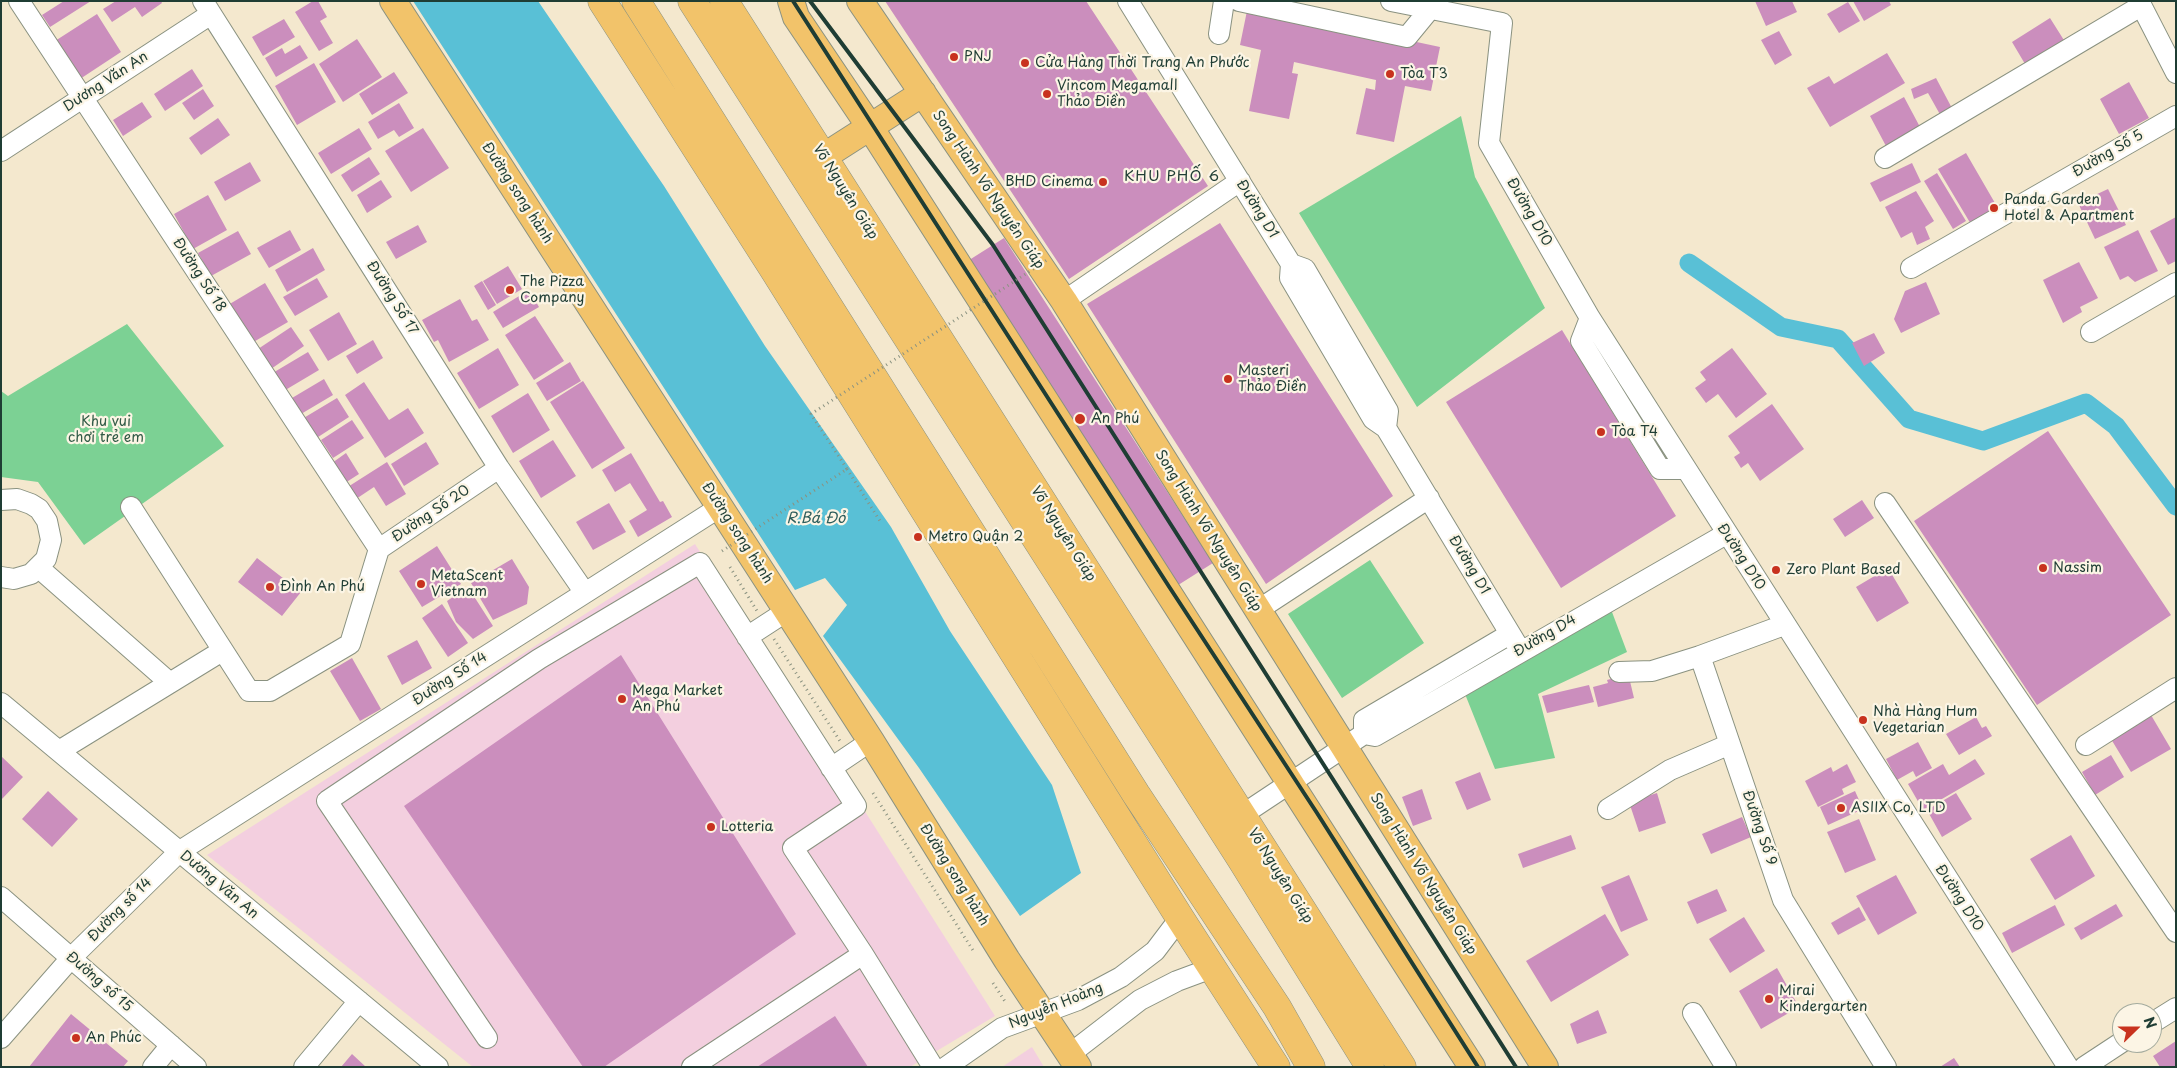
<!DOCTYPE html>
<meta charset="utf-8">
<style>
body{margin:0}
#map{position:relative;width:2177px;height:1068px;overflow:hidden;background:#f4e8ce;font-family:"Playpen Sans",sans-serif}
canvas{display:block}
.frame{position:absolute;inset:0;border:2px solid #1f3d34;pointer-events:none}
.north{position:absolute;left:2112px;top:1003px;width:50px;height:50px;box-sizing:border-box;background:#fcf5e5;border:1px solid #a4ab9e;border-radius:50%;rotate:68deg;font-size:14px;font-weight:700;line-height:20px;text-align:center;color:#1f3d34}
.north::after{content:'';display:block;margin:auto;width:18px;height:22px;background:#c8321e;clip-path:polygon(50% 0,100% 100%,50% 72%,0 100%)}
</style>
<div id="map">
<canvas width="2177" height="1068"></canvas>
<div class="frame"></div>
<div class="north">N</div>
</div>
<script>
const g = document.querySelector('canvas').getContext('2d');
g.lineJoin = 'round';
function fill(path, color) { g.fillStyle = color; g.fill(path, 'evenodd'); }
const shape = rows => new Path2D(rows.map(r => 'M' + r).join(''));
function trace(path, color, width, dash) { g.strokeStyle = color; g.lineWidth = width; g.lineCap = dash ? 'butt' : 'round'; g.setLineDash(dash || []); g.stroke(path); }
function drawText(font, color, halo, rows, align = 'center') {
  g.font = font + ' "Playpen Sans",sans-serif'; g.lineWidth = 4.5; g.setLineDash([]); g.textBaseline = 'middle'; g.strokeStyle = halo; g.fillStyle = color; for (const [text, x, y, turn = 0] of rows) {
    g.save(); g.translate(x, y); g.rotate((+turn || 0) * Math.PI / 180); g.textAlign = isNaN(turn) ? turn : align; if (halo) g.strokeText(text, 0, 0); g.fillText(text, 0, 0); g.restore();
  }
}
fill(shape([
 [695,544,995,1016,910,1067,473,1067,207,855],
 [1032,1047,1044,1067,1002,1067]
]), '#f3cfdf');
fill(shape([
 [1461,116,1475,177,1545,308,1417,407,1299,213],
 [127,324,224,446,84,545,38,482,1,477,1,391,8,396],
 [1370,560,1424,643,1342,698,1288,614],
 [1609,604,1627,652,1538,694,1555,758,1495,769,1463,689]
]), '#7cd194');
fill(shape([
 [413,1,538,1,664,186,765,346,891,527,950,631,1052,785,1081,873,1020,916,919,768,823,636,847,605,825,578,795,590]
]), '#59c0d6');
trace(shape([
 [1689,263,1781,327,1838,339,1909,419,1983,441,2086,403,2116,426,2176,506]
]), '#59c0d6', 19);
fill(shape([
 [64,1,91,1,50,27,42,15],
 [116,1,161,1,162,3,142,17,135,7,112,22,103,9],
 [313,1,318,1,327,17,320,21,333,43,319,51,295,12],
 [885,1,1086,1,1208,186,1069,279],
 [1755,1,1792,1,1797,12,1766,26],
 [1853,1,1889,1,1891,5,1864,21],
 [1848,2,1860,21,1839,33,1827,14],
 [1248,6,1440,47,1431,91,1405,86,1394,142,1356,134,1366,88,1375,90,1376,80,1294,62,1292,73,1298,74,1289,119,1249,111,1261,50,1240,45],
 [97,14,121,52,80,79,55,41],
 [2050,18,2067,45,2028,69,2012,42],
 [284,19,295,37,263,56,252,37],
 [1779,31,1792,55,1775,65,1761,40],
 [357,39,382,77,343,102,319,64],
 [300,45,308,58,276,77,265,58,282,48,285,54],
 [1887,53,1905,83,1830,127,1807,88,1829,76,1834,84],
 [314,63,336,102,297,125,275,86],
 [192,69,203,86,165,111,154,94],
 [394,72,408,93,372,115,359,94],
 [1936,78,1954,112,1942,118,1928,93,1914,99,1911,89],
 [2129,82,2149,118,2119,134,2100,99],
 [203,89,214,106,194,120,182,103],
 [1904,97,1920,127,1886,146,1870,116],
 [142,102,152,117,123,136,113,120],
 [399,103,414,128,399,137,394,130,378,139,368,122],
 [218,118,230,135,201,155,189,138],
 [359,128,372,149,331,174,318,153],
 [423,128,449,168,411,192,385,151],
 [1966,153,1999,210,1972,226,1938,169],
 [369,157,380,174,352,192,341,175],
 [250,162,261,181,225,201,214,182],
 [1912,163,1921,182,1880,202,1870,183],
 [1937,173,1966,221,1953,229,1924,181],
 [381,180,392,197,367,213,357,195],
 [2108,189,2126,225,2095,239,2078,203],
 [1916,191,1934,221,1925,227,1930,239,1917,245,1912,232,1901,238,1885,207],
 [208,195,227,230,193,249,174,214],
 [2176,217,2176,261,2168,265,2150,231],
 [1220,223,1393,496,1266,584,1087,304],
 [418,225,427,242,396,259,386,242],
 [290,230,301,250,269,268,257,248],
 [2138,230,2158,271,2135,282,2128,276,2120,280,2104,247],
 [238,231,251,254,211,276,198,253],
 [1004,238,1213,563,1164,594,955,269],
 [313,248,325,270,287,292,275,270],
 [2079,262,2098,298,2080,307,2082,312,2063,323,2043,280],
 [508,266,522,289,497,304,483,281],
 [317,278,328,297,295,316,283,297],
 [482,281,496,305,488,310,474,286],
 [1926,282,1940,314,1901,333,1894,319,1905,291],
 [265,283,288,322,250,344,228,305],
 [529,290,539,307,503,328,493,312],
 [460,299,472,321,477,319,489,340,449,362,438,340,434,342,422,320],
 [339,312,357,344,328,361,309,330],
 [535,316,564,361,534,380,505,335],
 [291,327,304,346,271,369,258,349],
 [1562,330,1676,516,1561,588,1446,402],
 [1874,333,1885,353,1864,366,1852,343],
 [373,340,383,358,357,374,346,356],
 [498,348,519,385,479,409,457,373],
 [1732,348,1767,394,1736,418,1718,394,1706,403,1695,388,1706,380,1700,372],
 [308,352,319,370,282,392,271,374],
 [570,362,581,381,547,401,536,383],
 [324,379,333,395,301,414,292,398],
 [583,381,625,448,592,469,550,402],
 [364,382,389,420,408,408,424,433,385,458,345,395],
 [528,393,550,430,513,453,491,416],
 [337,398,349,417,315,439,302,419],
 [1772,404,1804,449,1760,481,1748,463,1741,468,1734,457,1740,453,1728,436],
 [352,420,364,438,333,458,321,440],
 [2048,431,2171,615,2037,705,1914,521],
 [553,440,576,476,541,498,519,461],
 [426,442,439,464,404,486,391,464],
 [346,453,359,474,345,483,332,463],
 [631,453,660,502,663,501,672,517,638,537,629,521,647,510,630,483,615,492,602,470],
 [387,462,406,494,386,506,374,487,350,503,343,490],
 [1862,500,1874,518,1845,537,1833,519],
 [609,503,626,532,593,550,576,522],
 [437,546,461,584,422,607,399,571],
 [257,558,301,592,282,616,238,582],
 [512,559,529,587,527,604,493,620,471,583],
 [1888,568,1909,603,1877,622,1856,587],
 [468,587,493,626,473,639,456,622,447,601],
 [442,604,468,643,448,657,422,618],
 [417,640,432,668,402,685,387,656],
 [621,655,796,934,604,1067,583,1067,404,806],
 [352,658,381,709,360,721,330,671],
 [1629,677,1634,698,1598,707,1593,687,1608,683,1607,680,1614,678,1614,681],
 [1589,685,1594,702,1547,713,1542,696],
 [2151,715,2171,749,2131,772,2111,739],
 [1976,717,1982,728,1986,726,1992,736,1959,755,1946,734],
 [1918,742,1932,768,1916,777,1913,771,1897,780,1886,759],
 [2111,755,2124,777,2095,795,2082,772],
 [1,756,23,777,1,800],
 [1975,759,1985,774,1923,810,1908,784,1943,764,1949,775],
 [1847,764,1856,782,1842,789,1844,794,1818,807,1805,781,1831,767,1833,772],
 [1480,772,1491,800,1467,810,1455,782],
 [1422,789,1432,819,1413,826,1402,797],
 [48,791,78,819,52,847,22,819],
 [1855,791,1863,809,1828,825,1820,807],
 [1657,793,1666,823,1639,832,1629,802],
 [1956,793,1972,819,1942,837,1927,810],
 [1742,817,1751,837,1711,854,1702,834],
 [1859,819,1876,860,1845,873,1827,832],
 [1571,835,1576,849,1523,868,1518,854],
 [2071,835,2095,876,2055,900,2030,859],
 [1629,875,1648,920,1621,932,1601,887],
 [1896,875,1917,913,1878,935,1856,896],
 [1717,889,1727,911,1697,924,1687,902],
 [2116,904,2123,916,2081,940,2074,928],
 [2055,905,2065,925,2012,953,2002,933],
 [1859,907,1866,920,1838,935,1831,923],
 [1605,914,1629,955,1551,1002,1526,961],
 [1744,917,1765,951,1730,973,1709,939],
 [1777,968,1799,1007,1761,1029,1739,991],
 [1598,1010,1607,1033,1577,1044,1570,1024],
 [71,1014,128,1061,123,1067,29,1067],
 [835,1016,868,1067,757,1067],
 [2176,1041,2176,1067,2160,1067,2153,1056],
 [352,1054,366,1067,341,1067],
 [1954,1058,1960,1067,1940,1067]
]), '#cb8ebd');
const minor = shape([
 [19,1,379,549],
 [203,1,499,468,585,593],
 [1128,1,1291,264],
 [1239,1,1407,37,1430,9],
 [1391,1,1502,23,1489,143,1590,318,2068,1067],
 [2139,1,2176,73],
 [1219,34,1224,1],
 [1,151,211,14],
 [1885,158,2141,6],
 [1911,268,2176,116],
 [1064,301,1240,181],
 [1590,318,1581,341,1660,469,1685,469],
 [2091,332,2176,283],
 [1386,428,1388,411,1305,269,1291,264,1290,278,1373,419,1386,428,1520,650],
 [1,500,17,499,31,504,39,509,47,521,51,540,46,559,31,574,14,579,1,577],
 [1885,503,2176,932],
 [131,507,249,691,270,691,350,644,379,549,499,468],
 [39,568,170,683],
 [1258,610,1429,498],
 [1784,625,1700,656,1783,900,1886,1067],
 [747,637,787,611],
 [1619,672,1652,671,1700,656],
 [1,703,438,1067],
 [1364,734,1364,720,1510,634],
 [2086,745,2176,688],
 [59,751,222,651],
 [831,768,871,741],
 [1608,809,1670,770,1730,744],
 [1242,815,1364,734,1375,736,1726,534],
 [1,897,196,1067],
 [1693,1013,1726,1067],
 [2152,1023,2176,1008],
 [1,1038,71,958,180,851,720,507],
 [487,1038,327,801,539,659,700,563,856,806,793,848,863,954,933,1067],
 [1070,1054,1140,1000,1177,981,1212,968],
 [153,1067,171,1045],
 [304,1067,359,1001],
 [692,1067,863,954],
 [946,1067,1002,1028,1078,1000,1121,977,1155,951,1180,918],
 [2084,1067,2122,1042]
]);
const major = shape([
 [393,1,871,741,1007,960,1078,1067],
 [791,1,796,17,870,127,1472,1067],
 [860,1,1064,301,1545,1067],
 [823,157,923,93]
]);
const highway = shape([
 [602,1,774,270,1180,918,1276,1067],
 [636,1,1136,794,1277,1007,1311,1067],
 [692,1,1241,859,1370,1067],
 [724,1,1402,1067]
]);
trace(minor, '#8a9281', 22);
trace(major, '#8a9281', 28);
trace(highway, '#8a9281', 29);
trace(shape([
 [847,469,880,521],
 [730,567,757,611],
 [774,639,840,741],
 [873,793,974,952],
 [993,983,1006,1003]
]), '#8a9281', 3, [1, 4]);
trace(minor, '#fff', 20);
trace(major, '#f2c36a', 26);
trace(highway, '#f2c36a', 28);
trace(shape([
 [793,1,1168,585,1317,813,1478,1067],
 [810,1,993,245,1516,1067]
]), '#1f3d34', 4);
trace(shape([
 [722,551,847,469,811,414,1047,260]
]), '#8a9281', 3, [1, 4]);
for (const [x, y, r, color] of [
 [954,57,5,"#c8321e"],
 [1025,63,5,"#c8321e"],
 [1390,74,5,"#c8321e"],
 [1047,94,5,"#c8321e"],
 [1103,182,5,"#c8321e"],
 [1994,208,5,"#c8321e"],
 [510,290,5,"#c8321e"],
 [1228,379,5,"#c8321e"],
 [1080,419,6,"#c8321e"],
 [1601,432,5,"#c8321e"],
 [918,537,5,"#c8321e"],
 [2043,568,5,"#c8321e"],
 [1776,570,5,"#c8321e"],
 [421,584,5,"#c8321e"],
 [270,587,5,"#c8321e"],
 [622,699,5,"#c8321e"],
 [1863,720,5,"#c8321e"],
 [1841,808,5,"#c8321e"],
 [711,827,5,"#c8321e"],
 [1769,999,5,"#c8321e"],
 [76,1038,5,"#c8321e"]
]) { const dot = new Path2D(); dot.arc(x, y, r, 0, 2 * Math.PI); g.fillStyle = color; g.fill(dot); trace(dot, '#fcf5e5', 2); }
drawText('14px', '#1f3d34', '#fcf5e5', [
 ["PNJ",964,57],
 ["Cửa Hàng Thời Trang An Phước",1035,63],
 ["Tòa T3",1400,74],
 ["Vincom Megamall",1057,86],
 ["Thảo Điền",1057,102],
 ["BHD Cinema",1093,182,"right"],
 ["Panda Garden",2004,200],
 ["Hotel & Apartment",2004,216],
 ["The Pizza",520,282],
 ["Company",520,298],
 ["Masteri",1238,371],
 ["Thảo Điền",1238,387],
 ["An Phú",1091,419],
 ["Tòa T4",1611,432],
 ["Metro Quận 2",928,537],
 ["Nassim",2053,568],
 ["Zero Plant Based",1786,570],
 ["MetaScent",431,576],
 ["Vietnam",431,592],
 ["Đình An Phú",280,587],
 ["Mega Market",632,691],
 ["An Phú",632,707],
 ["Nhà Hàng Hum",1873,712],
 ["Vegetarian",1873,728],
 ["ASIIX Co, LTD",1851,808],
 ["Lotteria",721,827],
 ["Mirai",1779,991],
 ["Kindergarten",1779,1007],
 ["An Phúc",86,1038]
], 'left');
drawText('14px', '#1f3d34', '#fcf5e5', [
 ["Dương Văn An",106,82,-33],
 ["Đường Số 5",2108,154,-30],
 ["Song Hành Võ Nguyên Giáp",988,190,56],
 ["Võ Nguyên Giáp",845,192,58],
 ["Đường song hành",517,193,57],
 ["Đường D1",1257,209,58],
 ["Đường D10",1529,212,60],
 ["Đường Số 18",199,275,57],
 ["Đường Số 17",392,298,58],
 ["Đường Số 20",431,514,-34],
 ["Song Hành Võ Nguyên Giáp",1208,531,58],
 ["Đường song hành",737,533,57],
 ["Võ Nguyên Giáp",1063,534,58],
 ["Đường D10",1741,557,57],
 ["Đường D1",1469,565,59],
 ["Đường D4",1545,636,-30],
 ["Đường Số 14",450,679,-33],
 ["Đường Số 9",1759,828,71],
 ["Song Hành Võ Nguyên Giáp",1423,874,58],
 ["Đường song hành",954,875,58],
 ["Võ Nguyên Giáp",1280,876,58],
 ["Dương Văn An",219,885,40],
 ["Đường D10",1959,898,57],
 ["Đường số 14",120,910,-45],
 ["Đường số 15",99,982,41],
 ["Nguyễn Hoàng",1056,1006,-22]
]);
drawText('14px', '#325b47', '#fcf5e5', [
 ["Khu vui",106,422],
 ["chơi trẻ em",106,438]
]);
g.letterSpacing = '1px';
drawText('15px', '#1f3d34', '#fcf5e5', [
 ["KHU PHỐ 6",1172,177]
]);
g.letterSpacing = '0px';
drawText('italic 15px', '#2e5e5c', '#fcf5e5', [
 ["R.Bá Đỏ",816,519]
]);
</script>
